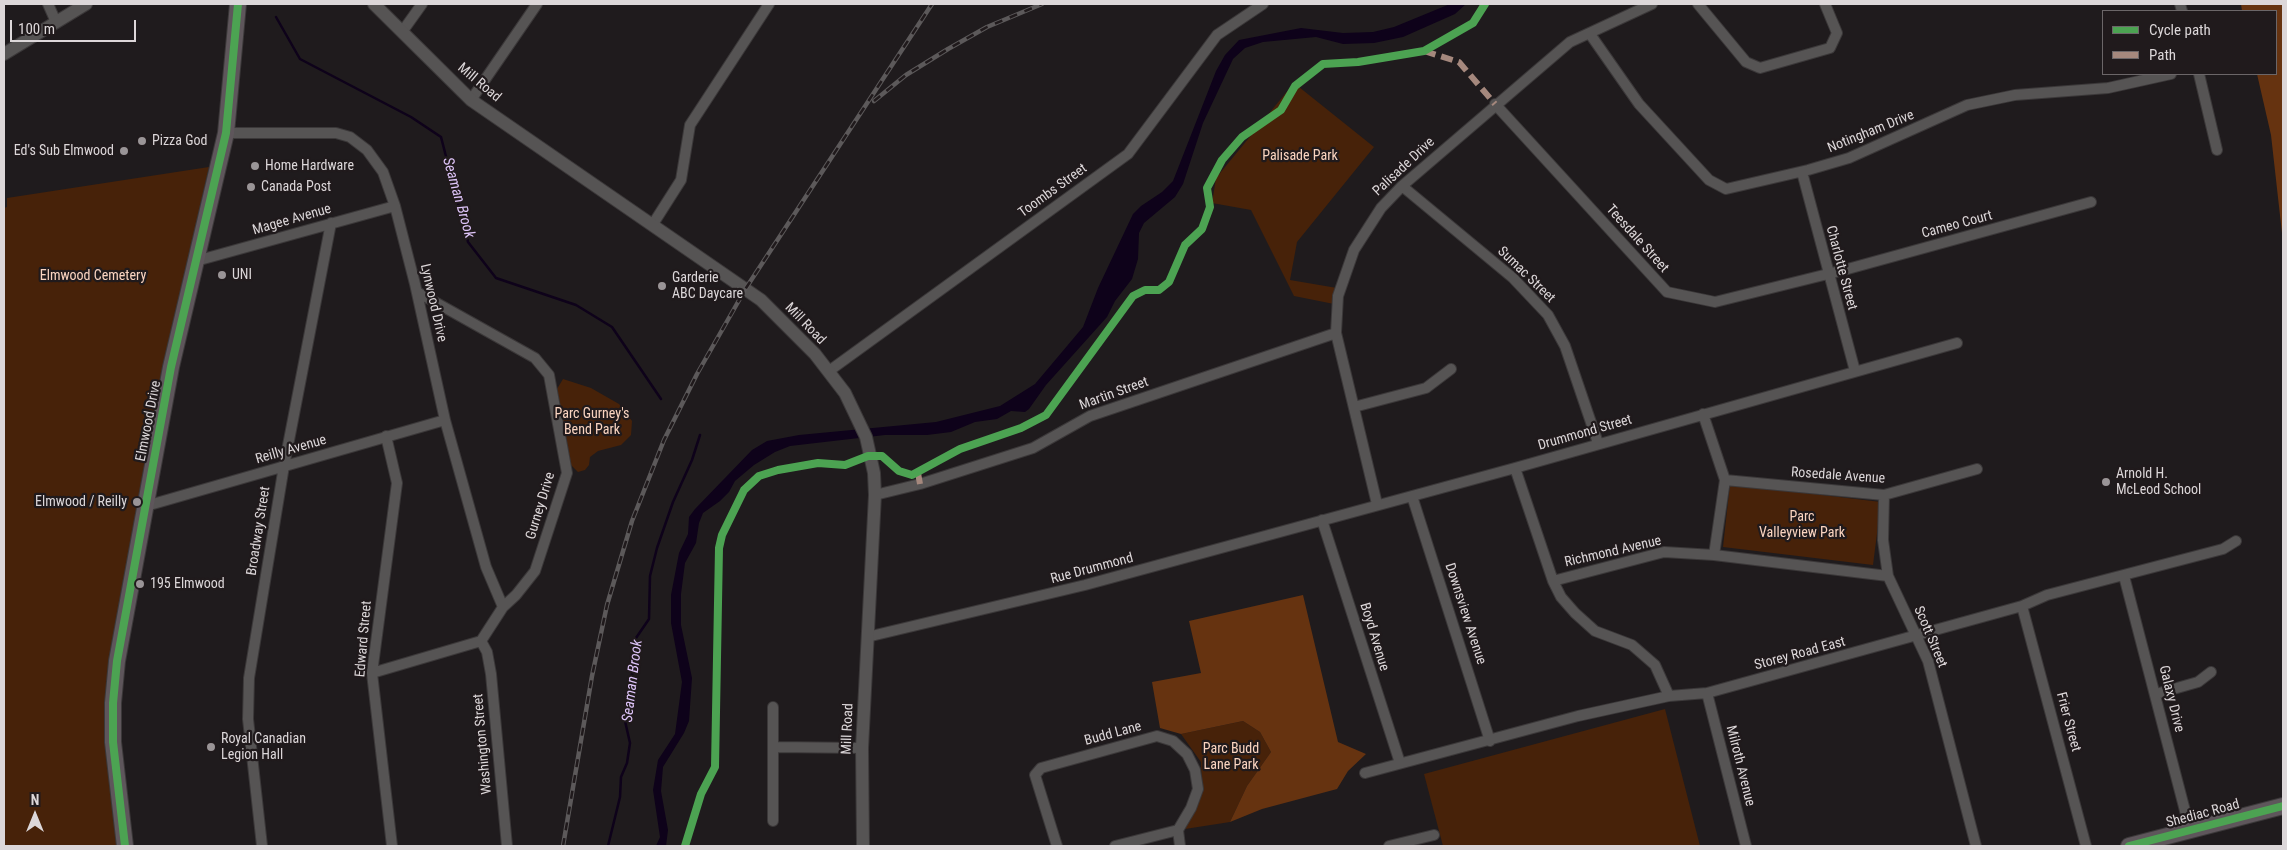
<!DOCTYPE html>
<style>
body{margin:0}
#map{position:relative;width:2287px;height:850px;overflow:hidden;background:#1f1b1d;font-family:"Roboto Condensed",sans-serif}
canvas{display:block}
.frame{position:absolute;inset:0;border:5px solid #dcd7d9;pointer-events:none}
.legend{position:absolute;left:2102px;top:10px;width:175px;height:65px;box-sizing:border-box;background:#201a1c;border:1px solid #6b6668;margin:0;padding:6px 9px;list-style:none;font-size:15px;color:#dcd7d9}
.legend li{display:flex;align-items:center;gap:10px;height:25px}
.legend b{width:25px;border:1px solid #6b6668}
.north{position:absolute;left:10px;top:790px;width:50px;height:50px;-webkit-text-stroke:4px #201a1c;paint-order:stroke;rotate:0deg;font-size:14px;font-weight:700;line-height:20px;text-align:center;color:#dcd7d9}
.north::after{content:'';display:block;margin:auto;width:18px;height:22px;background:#dcd7d9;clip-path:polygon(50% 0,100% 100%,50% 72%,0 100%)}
.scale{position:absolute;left:10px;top:20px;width:126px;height:22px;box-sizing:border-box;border:2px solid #dcd7d9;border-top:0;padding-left:6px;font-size:15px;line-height:18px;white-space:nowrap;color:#dcd7d9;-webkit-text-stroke:4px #201a1c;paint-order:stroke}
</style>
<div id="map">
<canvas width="2287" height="850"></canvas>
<div class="frame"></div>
<ul class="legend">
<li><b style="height:6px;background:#4ca352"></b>Cycle path</li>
<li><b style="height:6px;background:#a5887d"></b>Path</li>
</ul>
<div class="north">N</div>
<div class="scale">100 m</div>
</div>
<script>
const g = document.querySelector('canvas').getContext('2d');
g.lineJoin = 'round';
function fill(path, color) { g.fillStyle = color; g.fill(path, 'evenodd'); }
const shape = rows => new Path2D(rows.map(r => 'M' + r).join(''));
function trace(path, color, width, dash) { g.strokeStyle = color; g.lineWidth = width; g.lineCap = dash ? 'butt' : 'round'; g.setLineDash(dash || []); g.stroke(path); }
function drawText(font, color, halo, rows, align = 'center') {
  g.font = font + ' "Roboto Condensed",sans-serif'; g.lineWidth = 4.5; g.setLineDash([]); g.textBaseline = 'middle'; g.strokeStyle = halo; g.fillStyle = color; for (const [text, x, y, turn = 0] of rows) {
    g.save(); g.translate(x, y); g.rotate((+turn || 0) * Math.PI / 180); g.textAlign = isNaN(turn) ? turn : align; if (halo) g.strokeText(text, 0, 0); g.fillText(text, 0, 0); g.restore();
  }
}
fill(shape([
 [1294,83,1374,147,1297,242,1290,280,1337,288,1334,304,1294,296,1251,210,1212,203,1216,178],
 [209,167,164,366,110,660,105,702,105,742,117,846,4,846,4,208,7,207,7,198],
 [563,379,591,388,619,404,632,421,631,435,621,445,598,451,590,457,589,465,585,470,578,472,571,465,557,389],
 [1730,484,1881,502,1873,565,1723,547],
 [1665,709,1700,846,1443,846,1424,774],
 [1243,721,1260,732,1271,752,1247,786,1230,822,1185,829,1202,791,1201,762,1181,734]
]), '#472209');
fill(shape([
 [2241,4,2283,4,2283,242,2271,135,2257,74,2276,74,2276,11,2242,11],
 [1303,595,1338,742,1366,754,1348,771,1337,789,1262,809,1230,822,1247,786,1271,752,1260,732,1243,721,1181,734,1160,728,1152,682,1201,673,1189,621]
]), '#663310');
fill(shape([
 [1450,4,1466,4,1455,14,1403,37,1374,43,1343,44,1316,37,1263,42,1245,48,1233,59,1203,123,1183,184,1175,197,1144,223,1139,233,1138,259,1132,279,1115,301,1107,317,1046,385,1029,409,1025,412,1011,411,997,419,975,422,951,432,927,435,885,435,790,446,775,452,754,465,735,481,729,492,720,501,703,513,699,523,696,543,685,563,681,594,681,625,692,678,689,721,684,733,663,767,661,791,668,830,666,846,656,846,660,837,653,790,658,760,675,734,682,682,671,623,671,595,679,553,688,534,689,517,695,509,752,450,767,441,799,435,936,422,1000,406,1035,384,1083,327,1098,288,1133,214,1141,206,1162,192,1173,181,1216,71,1225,55,1239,40,1301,28,1343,33,1373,32,1394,27]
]), '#0e021a');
trace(shape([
 [276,17,300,59,411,117,441,137,468,242,496,278,576,305,612,327,661,399],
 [608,846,620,797,621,777,627,763,630,743,625,721,633,693,631,678,637,657,635,645,636,638,649,619,650,576,657,548,673,502,692,460,700,435]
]), '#0e021a', 2.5);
const minor = shape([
 [48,4,56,22],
 [1698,4,1746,62,1760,68,1830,48,1837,33,1825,4],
 [2180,4,2182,11],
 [402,32,422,4],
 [1590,34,1639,104,1709,180,1726,189,1808,170,1849,158,1967,105,2015,95,2108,88,2171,74],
 [2199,74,2217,150],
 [471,100,537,4],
 [1495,104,1667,292,1715,302,1844,270,2091,202],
 [226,133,336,133,350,137,367,150,383,172,395,206,415,284,445,420,486,567,503,607],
 [1802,172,1855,371],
 [1402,186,1513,278,1548,315,1565,346,1598,443],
 [653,224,681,180,690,125,769,4],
 [196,261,395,206],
 [829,371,1128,154,1217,35,1263,4],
 [1354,407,1426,388,1451,369],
 [1703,414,1725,480,1714,555],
 [386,436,397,483,372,673,392,846],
 [1515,468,1553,581,1561,597,1575,613,1595,631,1632,645,1655,665,1669,696],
 [1725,480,1884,495,1977,469],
 [875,495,920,484,1033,448,1090,416,1336,333],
 [1884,495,1883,540,1888,576,1928,661,1976,846],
 [1412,496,1490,741],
 [1377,504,1336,333,1338,296,1354,250,1381,208,1402,186,1570,42,1652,4],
 [146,506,445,420],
 [1322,520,1400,763],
 [2124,576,2190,830],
 [1553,581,1664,552,1714,555,1888,576],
 [2022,606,2086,846],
 [867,637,1085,585,1515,468,1957,343],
 [481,641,487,652,491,674,507,846],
 [372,673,481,641,503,607,516,595,535,571,567,473,549,375,535,358,417,292],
 [1707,693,1746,846],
 [2156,694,2198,682,2211,672],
 [773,707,773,821],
 [774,747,862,748],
 [1365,773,1578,716,1669,696,1707,693,2022,606,2047,595,2223,549,2236,541],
 [1178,830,1180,846],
 [262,846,248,719,249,678,284,466,331,223],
 [1057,846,1035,775,1041,768,1157,736,1173,741,1187,754,1195,770,1198,789,1191,808,1178,830],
 [1115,846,1178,830],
 [1389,846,1434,835]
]);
const tertiary = shape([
 [374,4,471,100,761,300,815,354,845,393,866,437,874,473,875,495,862,748,863,846],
 [4,54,86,4]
]);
const primary = shape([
 [125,846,113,742,113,703,117,661,171,367,226,133,238,4],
 [2129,846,2283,806]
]);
trace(minor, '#3b3839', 12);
trace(tertiary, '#3b3839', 14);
trace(primary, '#3b3839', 18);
trace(minor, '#565454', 10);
trace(tertiary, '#565454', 12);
trace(primary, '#5e565b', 16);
const rail = shape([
 [874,101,906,75,948,49,987,27,1042,4],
 [563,846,592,676,607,605,632,521,664,440,697,374,746,288,932,4]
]);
trace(rail, '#5c595a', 4.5);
trace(rail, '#201a1c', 2.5, [8]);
trace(shape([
 [1424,51,1459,62,1495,104],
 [918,473,920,484]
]), '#a5887d', 6, [12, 6]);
trace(shape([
 [125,846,113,742,113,703,117,661,171,367,226,133,238,4],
 [685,846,701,794,715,767,719,548,722,535,744,490,759,476,778,470,818,463,845,465,868,456,882,456,899,471,912,475,960,449,1021,428,1046,415,1133,296,1145,290,1159,290,1169,282,1185,245,1202,229,1210,207,1207,188,1222,160,1242,137,1281,110,1295,86,1323,64,1358,62,1424,51,1473,23,1485,4],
 [2129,846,2283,806]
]), '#4ca352', 8);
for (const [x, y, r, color] of [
 [142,141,5,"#9a9597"],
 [124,151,5,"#9a9597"],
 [255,166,5,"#9a9597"],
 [251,187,5,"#9a9597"],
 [222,275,5,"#9a9597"],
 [662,286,5,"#9a9597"],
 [2106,482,5,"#9a9597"],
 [137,502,5,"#9a9597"],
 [140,584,5,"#9a9597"],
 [211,747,5,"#9a9597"]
]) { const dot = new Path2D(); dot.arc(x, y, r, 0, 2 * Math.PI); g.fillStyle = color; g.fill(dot); trace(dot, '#201a1c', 2); }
drawText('14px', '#dcd7d9', '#201a1c', [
 ["Mill Road",479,83,40],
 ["Notingham Drive",1871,132,-22],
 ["Palisade Drive",1404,167,-43],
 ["Toombs Street",1053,191,-36],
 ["Magee Avenue",292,220,-16],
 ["Cameo Court",1957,225,-15],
 ["Teesdale Street",1637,239,48],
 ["Charlotte Street",1841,268,75],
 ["Sumac Street",1526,275,44],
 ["Lynwood Drive",433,303,77],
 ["Mill Road",805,324,46],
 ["Martin Street",1114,394,-20],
 ["Elmwood Drive",149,421,-79],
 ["Drummond Street",1585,433,-16],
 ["Reilly Avenue",291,450,-16],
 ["Rosedale Avenue",1838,476,4],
 ["Gurney Drive",541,506,-73],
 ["Broadway Street",259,531,-81],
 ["Richmond Avenue",1613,552,-13],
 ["Rue Drummond",1092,569,-15],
 ["Downsview Avenue",1465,614,72],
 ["Boyd Avenue",1374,637,73],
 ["Scott Street",1930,637,67],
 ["Edward Street",364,639,-85],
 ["Storey Road East",1800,654,-15],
 ["Galaxy Drive",2171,699,76],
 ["Frier Street",2068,722,75],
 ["Mill Road",848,729,-88],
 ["Budd Lane",1113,734,-15],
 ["Washington Street",483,744,-95],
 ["Milroth Avenue",1740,766,76],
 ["Shediac Road",2203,814,-15]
]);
drawText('14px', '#dcd7d9', '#201a1c', [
 ["Pizza God",152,141],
 ["Ed's Sub Elmwood",114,151,"right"],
 ["Home Hardware",265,166],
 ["Canada Post",261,187],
 ["UNI",232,275],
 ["Garderie",672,278],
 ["ABC Daycare",672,294],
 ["Arnold H.",2116,474],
 ["McLeod School",2116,490],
 ["Elmwood / Reilly",127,502,"right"],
 ["195 Elmwood",150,584],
 ["Royal Canadian",221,739],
 ["Legion Hall",221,755]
], 'left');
drawText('14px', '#fad4c0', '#201a1c', [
 ["Palisade Park",1300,156],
 ["Elmwood Cemetery",93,276],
 ["Parc Gurney's",592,414],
 ["Bend Park",592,430],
 ["Parc",1802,517],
 ["Valleyview Park",1802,533],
 ["Parc Budd",1231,749],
 ["Lane Park",1231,765]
]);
drawText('italic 15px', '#ddc4f8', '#201a1c', [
 ["Seaman Brook",458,198,74],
 ["Seaman Brook",633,681,-83]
]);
</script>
